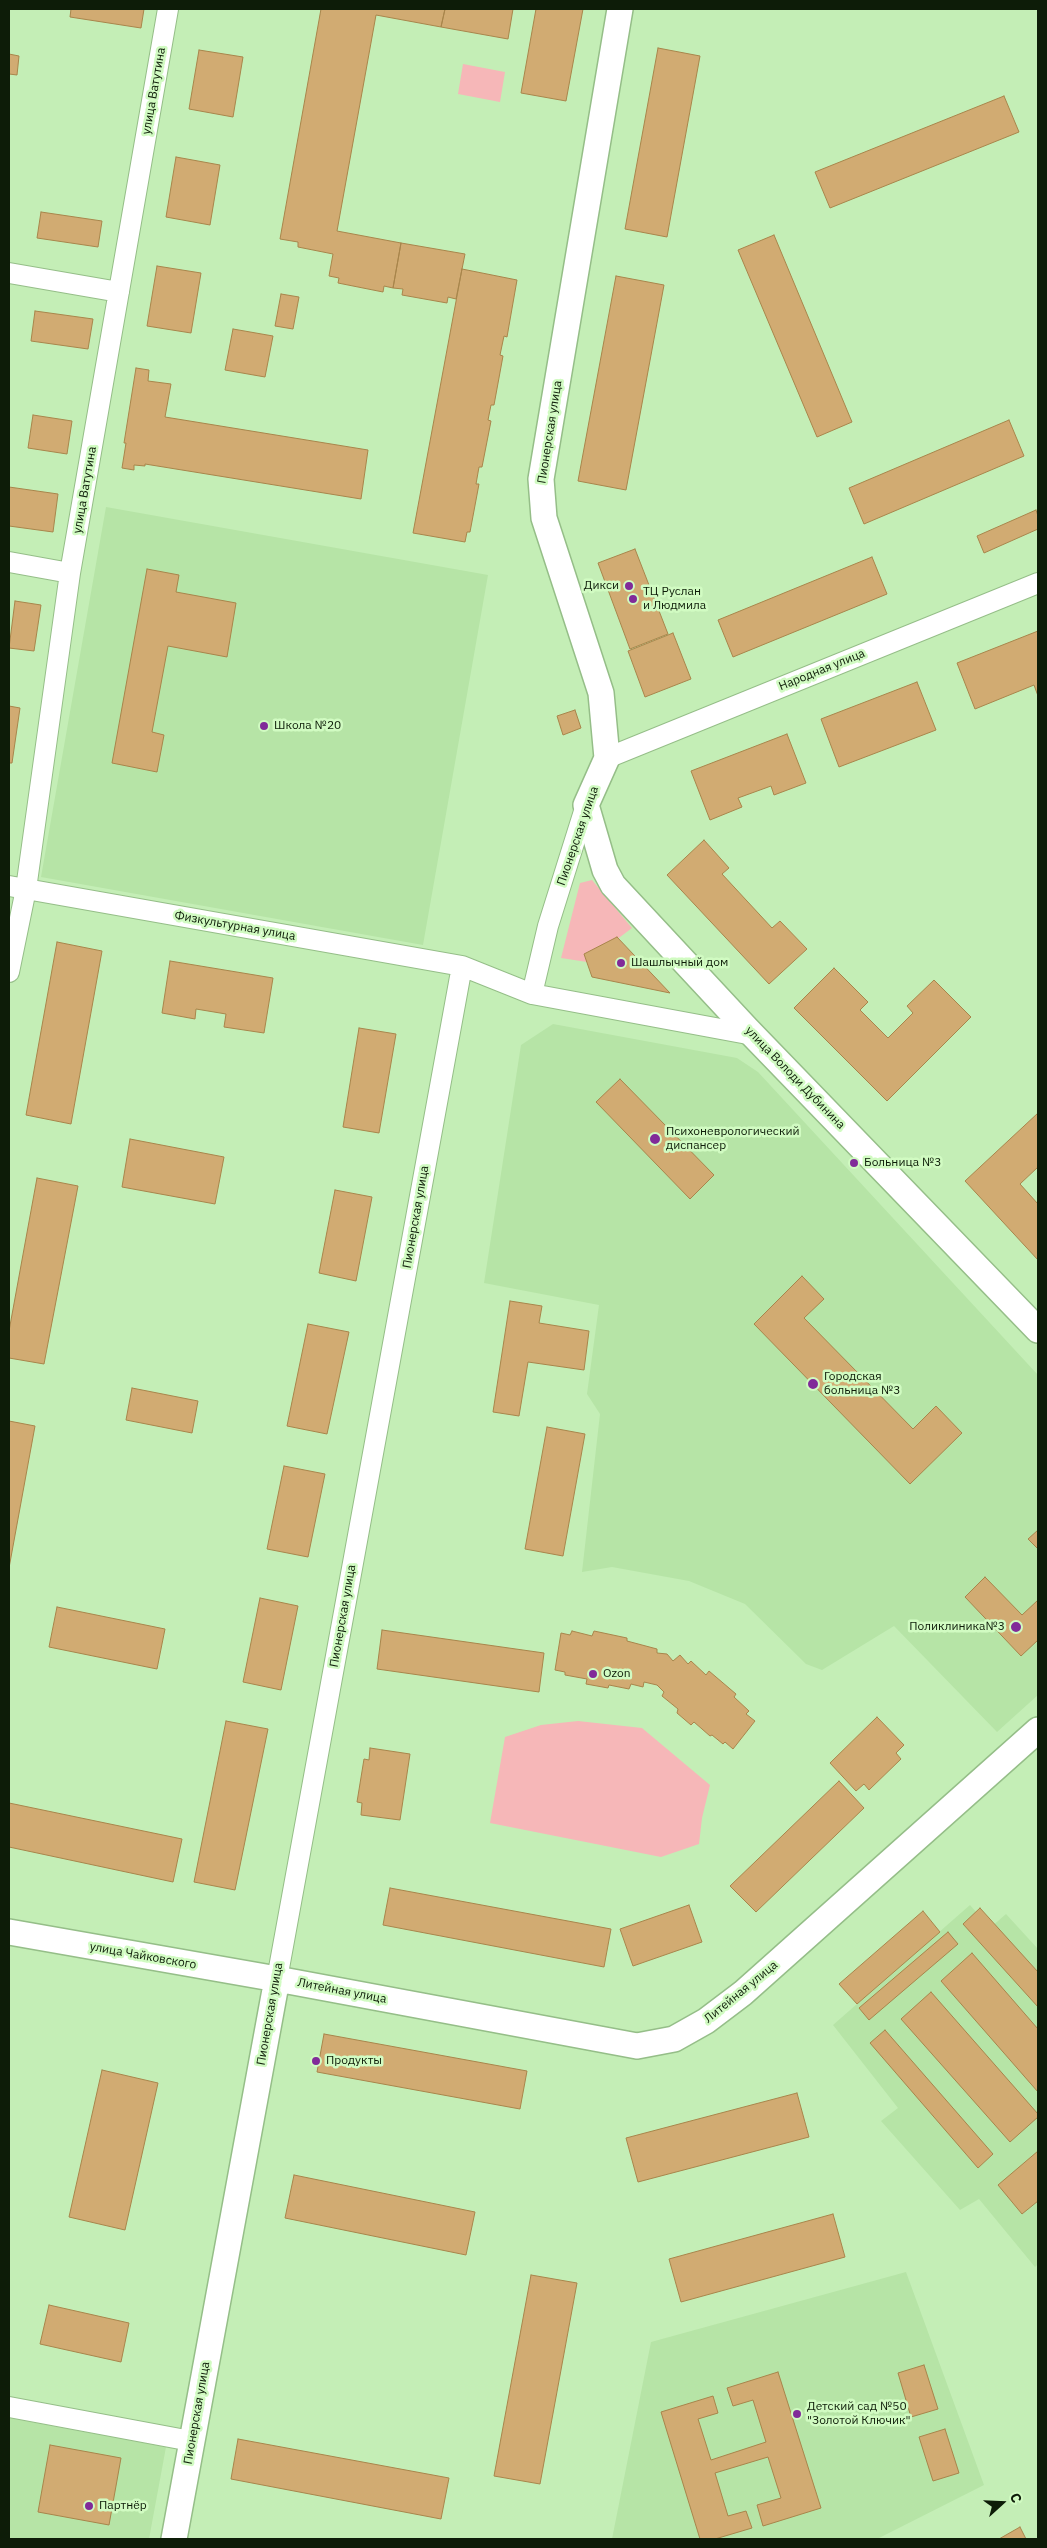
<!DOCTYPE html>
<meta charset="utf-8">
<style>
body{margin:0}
#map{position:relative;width:1047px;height:2548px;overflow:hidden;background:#c4eeb6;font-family:"IBM Plex Sans",sans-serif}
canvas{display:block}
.frame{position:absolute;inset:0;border:10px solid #0d1c08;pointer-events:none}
.north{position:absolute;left:977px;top:2478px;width:50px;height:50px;-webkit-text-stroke:4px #d1fbc2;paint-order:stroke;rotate:70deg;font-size:14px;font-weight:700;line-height:20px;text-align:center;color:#0d1c08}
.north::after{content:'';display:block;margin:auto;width:18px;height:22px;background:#0d1c08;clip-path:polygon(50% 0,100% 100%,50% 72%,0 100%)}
</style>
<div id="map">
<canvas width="1047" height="2548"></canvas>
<div class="frame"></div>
<div class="north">С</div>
</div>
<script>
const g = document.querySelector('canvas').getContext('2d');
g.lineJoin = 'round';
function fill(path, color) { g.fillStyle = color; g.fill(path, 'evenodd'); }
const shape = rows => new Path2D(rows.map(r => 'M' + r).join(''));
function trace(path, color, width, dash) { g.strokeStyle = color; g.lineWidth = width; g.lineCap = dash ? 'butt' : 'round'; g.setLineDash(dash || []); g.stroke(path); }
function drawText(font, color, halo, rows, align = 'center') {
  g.font = font + ' "IBM Plex Sans",sans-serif'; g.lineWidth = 5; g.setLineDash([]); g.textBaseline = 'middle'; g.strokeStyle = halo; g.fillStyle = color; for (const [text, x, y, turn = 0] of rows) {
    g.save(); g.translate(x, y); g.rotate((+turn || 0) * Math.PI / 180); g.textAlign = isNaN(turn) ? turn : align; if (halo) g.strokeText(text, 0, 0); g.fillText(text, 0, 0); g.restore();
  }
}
fill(shape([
 [106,507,488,575,423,945,41,877],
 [553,1024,737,1058,758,1072,1038,1375,1038,1695,997,1732,894,1626,822,1670,806,1664,745,1604,689,1581,612,1567,582,1572,600,1414,587,1394,599,1305,484,1283,521,1045],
 [970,1905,990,1928,1006,1914,1038,1949,1038,2264,1035,2267,979,2199,960,2210,881,2121,898,2108,833,2025],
 [906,2272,984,2485,877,2539,612,2539,651,2342],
 [9,2418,166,2447,149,2539,9,2539]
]), '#b6e4a6');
fill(shape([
 [463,64,505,72,500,102,458,94],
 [592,880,632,928,587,962,561,958,580,883],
 [578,1721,642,1728,710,1785,702,1818,699,1844,661,1857,490,1823,505,1737,541,1725]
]), '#f6b7b8');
const building = shape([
 [71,9,144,9,141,28,70,17,71,9],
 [321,9,445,9,441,27,376,15,337,231,401,243,393,288,384,286,383,292,338,283,339,278,329,276,333,254,298,247,298,242,280,239,321,9],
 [445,9,513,9,508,39,441,27,445,9],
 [536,9,583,9,566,101,521,93,536,9],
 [658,48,700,56,667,237,625,229,658,48],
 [199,50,243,57,233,117,189,109,199,50],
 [9,54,19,56,17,75,9,74,9,54],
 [1004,96,1019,132,830,208,815,172,1004,96],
 [176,157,220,165,210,225,166,217,176,157],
 [41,212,102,221,98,247,37,238,41,212],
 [774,235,852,422,817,437,738,250,774,235],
 [401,243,465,254,456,299,448,297,447,303,402,295,403,289,393,288,401,243],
 [157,266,201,273,191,333,147,326,157,266],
 [462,269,517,280,507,337,504,336,500,355,503,356,494,405,491,405,488,420,491,421,482,467,479,467,476,484,479,484,470,532,467,532,465,542,413,533,462,269],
 [616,276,664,285,626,490,578,481,616,276],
 [281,294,299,297,293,329,275,326,281,294],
 [35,311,93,319,88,349,31,341,35,311],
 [233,329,273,336,265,377,225,370,233,329],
 [136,368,149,370,148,381,171,384,165,417,368,450,361,499,145,464,145,466,134,465,134,470,122,468,126,443,124,443,136,368],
 [33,415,72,421,67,454,28,448,33,415],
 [1009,420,1024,456,864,524,849,488,1009,420],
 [9,487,58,494,53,532,9,526,9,487],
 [1036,510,1038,516,1038,529,984,553,977,536,1036,510],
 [635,549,668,634,630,649,598,563,635,549],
 [872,557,887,594,733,657,718,620,872,557],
 [147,569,179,575,176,592,236,603,227,657,168,646,152,732,164,735,157,772,112,763,147,569],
 [15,601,41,605,34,651,9,648,15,601],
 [1038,631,1038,696,1034,685,975,709,957,663,1038,631],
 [673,633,691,679,645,697,628,651,673,633],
 [917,682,936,730,839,767,821,719,917,682],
 [9,706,20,708,12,763,9,763,9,706],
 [575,710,581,728,563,735,557,716,575,710],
 [787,734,806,783,774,795,771,786,738,798,742,807,710,820,691,771,787,734],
 [704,840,729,868,722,874,772,928,780,921,807,949,769,984,667,875,704,840],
 [617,937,670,993,592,977,584,954,617,937],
 [57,942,102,951,71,1124,26,1115,57,942],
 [170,961,273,978,264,1033,224,1027,226,1014,196,1009,195,1019,162,1013,170,961],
 [834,968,868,1002,860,1010,888,1038,913,1013,907,1006,934,980,971,1017,887,1101,794,1008,834,968],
 [359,1028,396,1034,379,1133,343,1127,359,1028],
 [620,1079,714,1175,690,1199,596,1102,620,1079],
 [1038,1113,1038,1167,1020,1184,1038,1204,1038,1260,965,1181,1038,1113],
 [130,1139,224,1157,215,1204,122,1187,130,1139],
 [37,1178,78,1186,44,1364,9,1358,9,1331,37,1178],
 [335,1190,372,1197,356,1281,319,1273,335,1190],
 [802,1276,824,1299,804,1318,913,1429,936,1406,962,1433,910,1484,754,1324,802,1276],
 [510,1301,542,1306,539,1323,589,1331,584,1370,528,1362,519,1416,493,1412,510,1301],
 [308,1324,349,1332,327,1434,287,1426,308,1324],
 [132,1388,198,1401,192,1433,126,1420,132,1388],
 [9,1421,35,1426,9,1568,9,1421],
 [547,1427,585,1434,563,1556,525,1549,547,1427],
 [284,1466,325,1474,308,1557,267,1549,284,1466],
 [1038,1530,1038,1549,1028,1539,1038,1530],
 [985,1577,1022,1615,1038,1600,1038,1640,1021,1656,965,1597,985,1577],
 [260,1598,298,1606,281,1690,243,1682,260,1598],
 [57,1607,165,1629,157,1669,49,1647,57,1607],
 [382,1630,544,1653,539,1692,377,1669,382,1630],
 [572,1631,592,1636,594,1631,627,1638,627,1641,657,1649,657,1653,667,1654,673,1661,680,1655,688,1664,691,1661,706,1675,709,1671,736,1694,734,1697,749,1711,746,1714,755,1721,733,1749,725,1742,723,1744,712,1735,710,1736,694,1722,691,1725,677,1713,678,1709,662,1696,664,1692,657,1685,644,1682,643,1687,631,1684,629,1689,609,1685,608,1688,586,1684,587,1679,565,1675,565,1672,555,1670,561,1633,570,1635,572,1631],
 [877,1717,904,1745,896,1753,901,1759,869,1790,864,1784,856,1791,830,1763,877,1717],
 [226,1721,268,1729,235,1890,194,1882,226,1721],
 [370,1748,410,1754,400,1820,361,1815,362,1803,357,1802,364,1759,369,1760,370,1748],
 [839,1781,864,1808,756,1912,730,1886,839,1781],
 [9,1803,182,1839,173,1882,9,1847,9,1803],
 [390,1888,611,1929,604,1967,383,1925,390,1888],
 [689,1905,702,1942,633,1966,620,1929,689,1905],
 [980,1908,1038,1972,1038,2007,963,1924,980,1908],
 [923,1911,940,1932,857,2004,839,1984,923,1911],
 [948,1932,958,1944,869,2020,859,2008,948,1932],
 [972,1953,1038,2029,1038,2092,941,1981,972,1953],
 [931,1992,1038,2114,1038,2117,1010,2142,901,2019,931,1992],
 [885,2030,993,2154,978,2168,870,2043,885,2030],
 [324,2034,527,2071,520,2109,317,2072,324,2034],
 [102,2070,158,2083,125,2230,69,2217,102,2070],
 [797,2093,809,2137,638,2182,626,2138,797,2093],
 [1038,2151,1038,2201,1022,2214,998,2185,1038,2151],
 [294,2175,475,2212,466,2255,285,2218,294,2175],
 [833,2214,845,2257,681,2302,669,2259,833,2214],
 [531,2275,577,2283,540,2484,494,2476,531,2275],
 [49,2305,129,2323,121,2362,40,2344,49,2305],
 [924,2365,938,2409,911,2417,898,2373,924,2365],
 [778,2372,821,2508,763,2526,757,2505,781,2498,768,2457,715,2473,728,2516,746,2511,752,2528,715,2539,700,2539,661,2412,713,2396,718,2413,698,2419,711,2460,766,2442,753,2400,733,2406,727,2388,778,2372],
 [945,2429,959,2473,933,2481,919,2437,945,2429],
 [238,2439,449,2478,441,2519,231,2479,238,2439],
 [50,2445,121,2458,109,2525,38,2512,50,2445],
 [1020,2527,1026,2539,999,2539,1020,2527]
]);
fill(building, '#d1ab72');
trace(building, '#a8854b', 1);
const minor = shape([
 [9,273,119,292],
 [9,562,70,573],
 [607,758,1038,583],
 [9,886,462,966],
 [9,972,26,889,70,573,168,9],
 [532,994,548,926,586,805],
 [277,1979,462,966,532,994,753,1035],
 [9,2407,191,2441]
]);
const tertiary = shape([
 [620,9,541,479,544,518,601,693,607,758,586,805,605,870,613,885,747,1029,1038,1330],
 [9,1932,277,1979,637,2046,674,2039,706,2021,743,1993,1038,1730],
 [174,2539,277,1979]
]);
trace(minor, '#95be88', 22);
trace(tertiary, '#95be88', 28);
trace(minor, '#fff', 20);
trace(tertiary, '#fff', 25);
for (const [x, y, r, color] of [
 [629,586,5,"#812b99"],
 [633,599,5,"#812b99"],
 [264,726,5,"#812b99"],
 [621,963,5,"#812b99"],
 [655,1139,6,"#812b99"],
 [854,1163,5,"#812b99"],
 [813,1384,6,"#812b99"],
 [1016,1627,6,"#812b99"],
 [593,1674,5,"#812b99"],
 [316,2061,5,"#812b99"],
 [797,2414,5,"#812b99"],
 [89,2506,5,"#812b99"]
]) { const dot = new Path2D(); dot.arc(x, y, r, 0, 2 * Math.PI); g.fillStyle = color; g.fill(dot); trace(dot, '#d1fbc2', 2); }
drawText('12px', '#0d1c08', '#d1fbc2', [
 ["улица Ватутина",154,91,-80],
 ["Пионерская улица",550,432,-81],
 ["улица Ватутина",85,490,-80],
 ["Народная улица",822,670,-22],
 ["Пионерская улица",578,836,-71],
 ["Физкультурная улица",235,926,10],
 ["улица Володи Дубинина",795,1078,46],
 ["Пионерская улица",416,1217,-80],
 ["Пионерская улица",343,1616,-80],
 ["улица Чайковского",143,1956,10],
 ["Литейная улица",342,1991,11],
 ["Литейная улица",741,1992,-39],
 ["Пионерская улица",270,2014,-80],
 ["Пионерская улица",197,2413,-80]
]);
drawText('12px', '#0d1c08', '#d1fbc2', [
 ["Дикси",619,586,"right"],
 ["ТЦ Руслан",643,592],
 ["и Людмила",643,606],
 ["Школа №20",274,726],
 ["Шашлычный дом",631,963],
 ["Психоневрологический",666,1132],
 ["диспансер",666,1146],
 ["Больница №3",864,1163],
 ["Городская",824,1377],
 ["больница №3",824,1391],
 ["Поликлиника№3",1005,1627,"right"],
 ["Ozon",603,1674],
 ["Продукты",326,2061],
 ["Детский сад №50",807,2407],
 ["\"Золотой Ключик\"",807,2421],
 ["Партнёр",99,2506]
], 'left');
</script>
